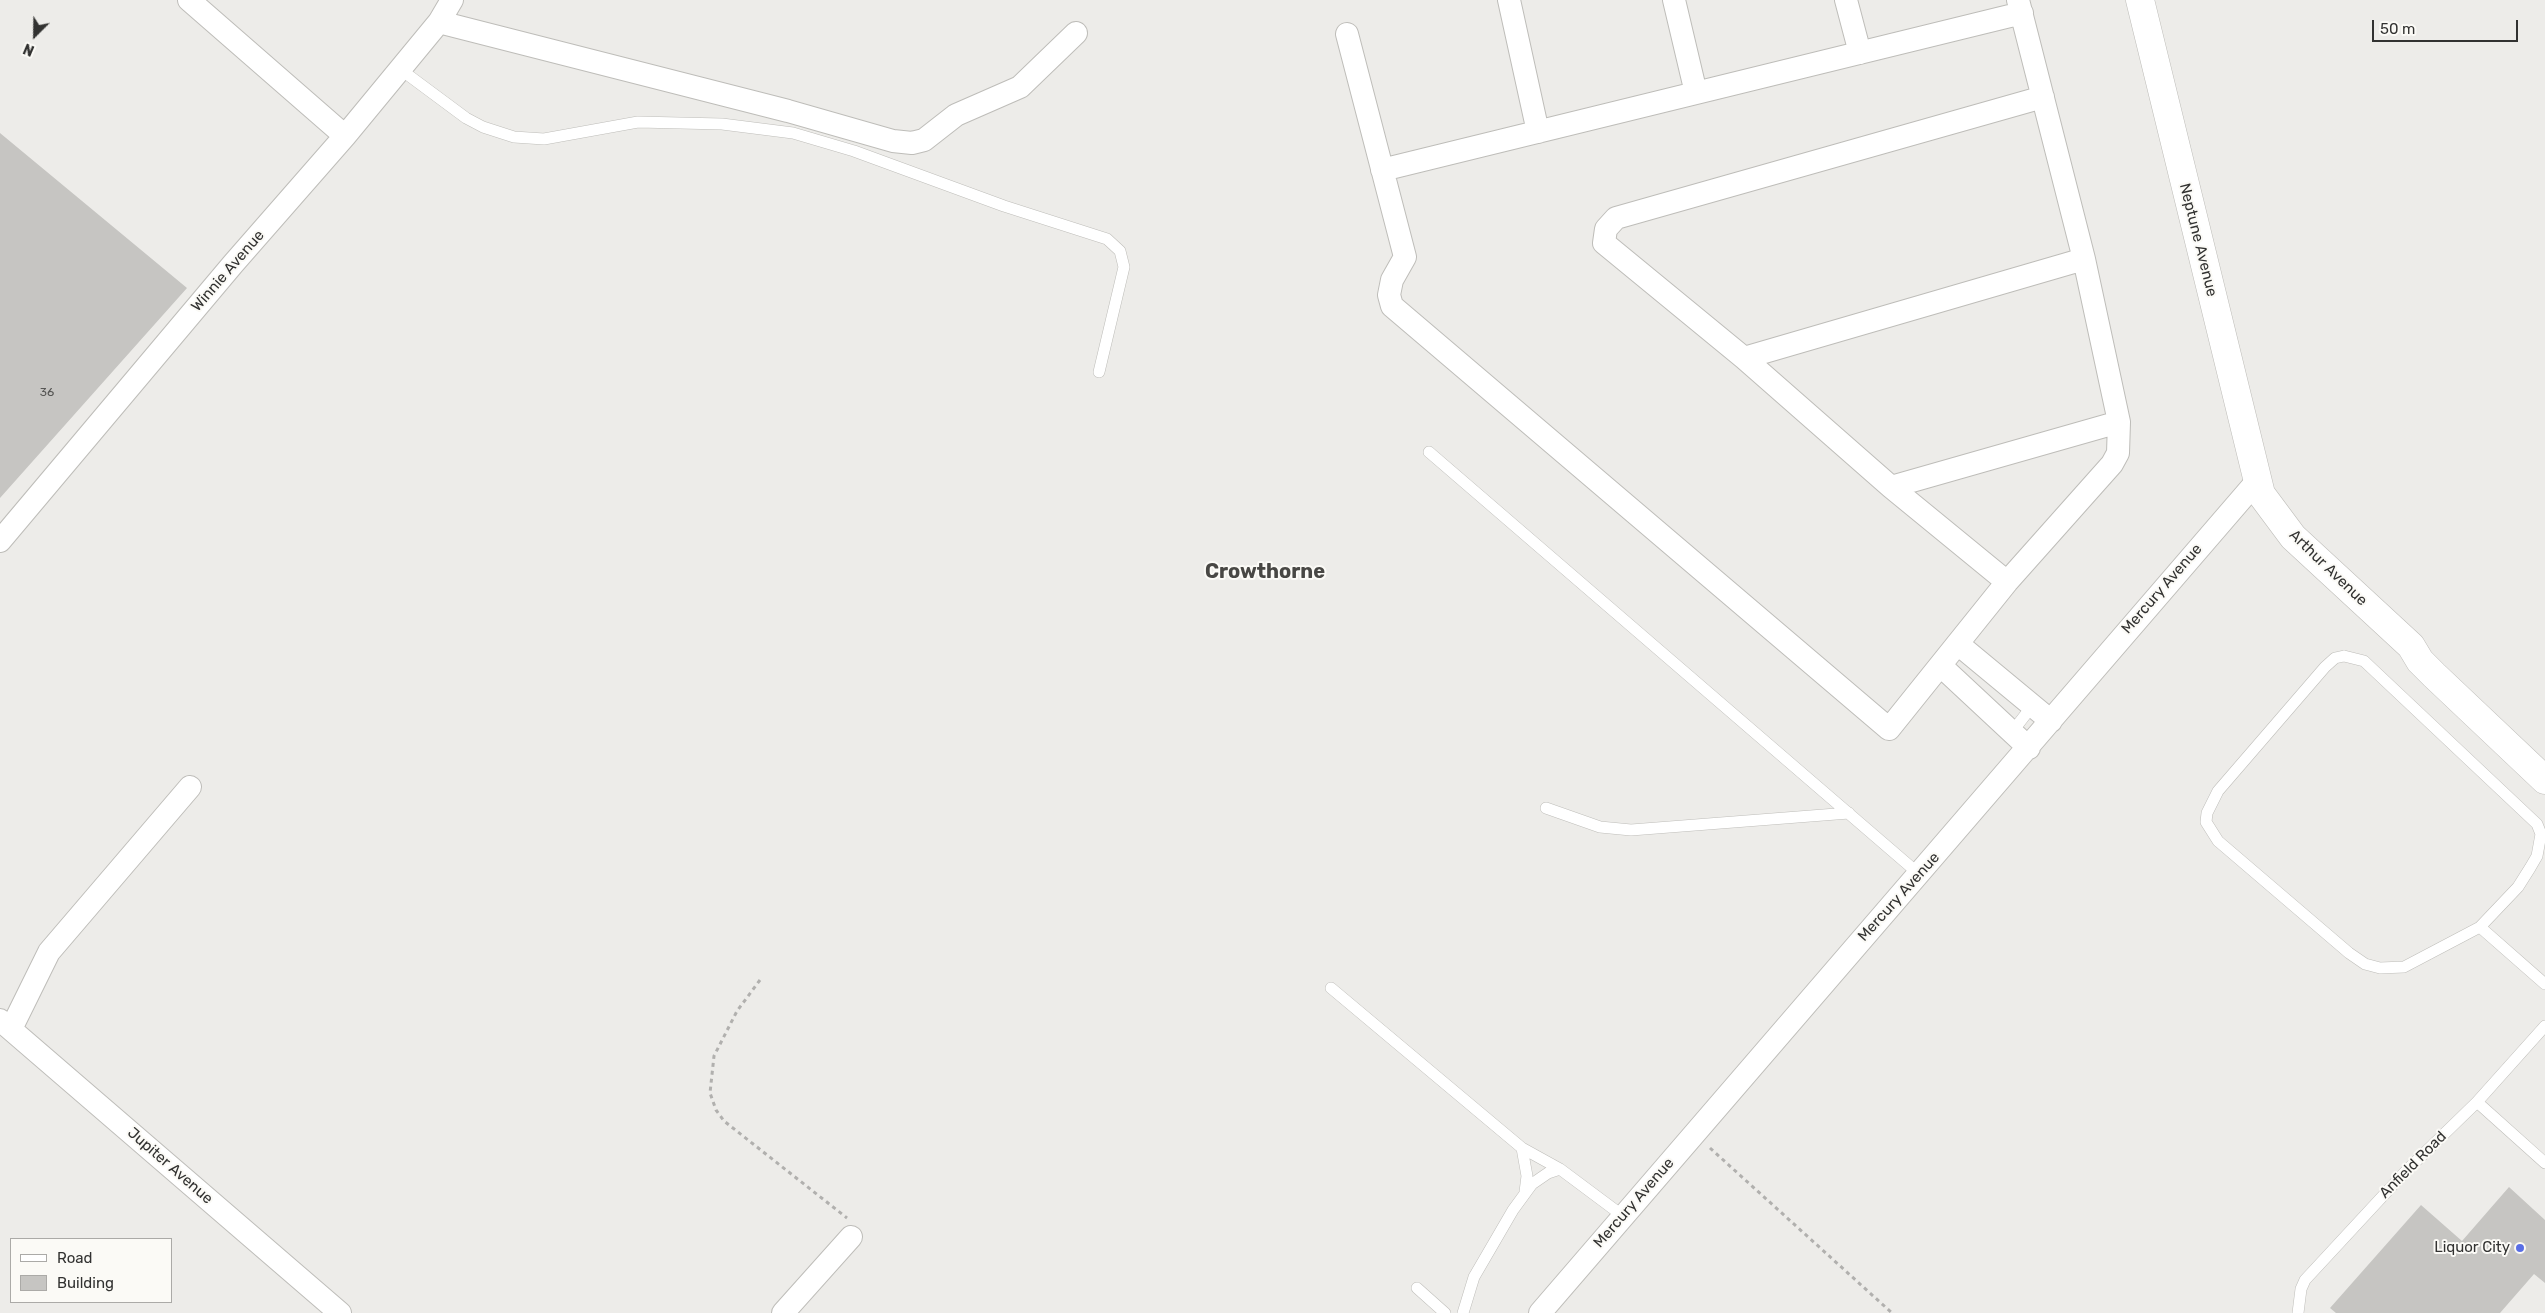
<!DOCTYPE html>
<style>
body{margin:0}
#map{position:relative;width:2545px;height:1313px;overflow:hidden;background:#edece9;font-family:Rubik,sans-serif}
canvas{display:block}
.legend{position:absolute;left:10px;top:1238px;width:162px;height:65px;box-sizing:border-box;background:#fbfaf6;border:1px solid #abaaa7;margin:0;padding:6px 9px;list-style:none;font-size:15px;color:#323231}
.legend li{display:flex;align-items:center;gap:10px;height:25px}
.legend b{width:25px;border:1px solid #abaaa7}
.north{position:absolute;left:10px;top:10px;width:50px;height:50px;-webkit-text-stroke:4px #fbfaf6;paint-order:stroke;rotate:203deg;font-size:14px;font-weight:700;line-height:20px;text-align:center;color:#323231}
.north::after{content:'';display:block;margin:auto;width:18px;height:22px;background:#323231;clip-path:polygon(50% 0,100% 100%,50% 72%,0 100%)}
.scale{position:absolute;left:2372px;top:20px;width:146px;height:22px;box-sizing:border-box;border:2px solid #323231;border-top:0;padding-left:6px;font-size:15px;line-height:18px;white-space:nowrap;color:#323231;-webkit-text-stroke:4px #fbfaf6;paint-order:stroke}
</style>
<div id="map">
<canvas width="2545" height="1313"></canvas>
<ul class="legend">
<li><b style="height:6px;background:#fff"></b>Road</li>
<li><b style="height:14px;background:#c6c5c2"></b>Building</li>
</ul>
<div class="north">N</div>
<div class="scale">50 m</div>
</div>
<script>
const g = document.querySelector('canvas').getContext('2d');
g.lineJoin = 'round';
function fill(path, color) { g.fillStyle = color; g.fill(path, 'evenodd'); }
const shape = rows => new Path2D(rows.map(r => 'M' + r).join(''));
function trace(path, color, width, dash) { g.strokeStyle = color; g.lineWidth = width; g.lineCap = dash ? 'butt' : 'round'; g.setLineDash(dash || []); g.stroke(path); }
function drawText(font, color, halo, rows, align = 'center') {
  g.font = font + ' Rubik,sans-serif'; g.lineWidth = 4; g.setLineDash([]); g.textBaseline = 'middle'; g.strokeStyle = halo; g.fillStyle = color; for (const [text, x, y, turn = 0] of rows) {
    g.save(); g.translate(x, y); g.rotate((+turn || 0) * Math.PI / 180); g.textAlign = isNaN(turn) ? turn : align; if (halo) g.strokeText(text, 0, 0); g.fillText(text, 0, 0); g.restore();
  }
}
fill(shape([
 [0,133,187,288,0,498],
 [2509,1187,2545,1220,2545,1283,2534,1274,2500,1313,2336,1313,2330,1308,2421,1205,2462,1241]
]), '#c6c5c2');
const lane = shape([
 [400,69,466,118,483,127,514,137,544,139,638,122,722,124,793,133,854,151,1004,206,1107,239,1120,251,1124,267,1099,372],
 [1429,452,1919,874],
 [2344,656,2364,661,2537,824,2541,834,2537,856,2530,868,2518,887,2480,927,2404,967,2380,968,2365,964,2349,953,2218,841,2206,822,2207,813,2218,791,2325,667,2335,658,2344,656],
 [2012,732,2033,705],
 [1546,808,1600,827,1631,830,1849,813],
 [2480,927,2545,984],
 [1331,988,1522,1148,1560,1169,1623,1216],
 [2477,1102,2545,1163],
 [1522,1148,1527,1176,1525,1192],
 [1417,1288,1445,1313],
 [1463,1313,1474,1277,1513,1210,1532,1184,1548,1173,1560,1169],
 [2298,1313,2301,1289,2305,1280,2406,1171,2477,1102,2545,1026]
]);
const street = shape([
 [189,0,345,136],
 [1509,0,1538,132],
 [1674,0,1696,93],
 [1846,0,1860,53],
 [439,22,788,111,893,141,912,143,924,140,956,115,1020,87,1076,33],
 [1347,34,1405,257,1392,280,1389,295,1392,306,1889,729,2007,582,2112,464,2118,453,2119,422,2084,259,2018,0],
 [1382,170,2022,13],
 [1744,358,2084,259],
 [1891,487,2119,422],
 [0,541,233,264,345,136,439,22,452,0],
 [2007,582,1891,487,1744,358,1604,243,1606,229,1616,218,2043,97],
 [1958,644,2051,721],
 [1941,666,2029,748],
 [0,1020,340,1313],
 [11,1029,49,952,190,787],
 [783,1313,851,1237],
 [1540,1313,2257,481]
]);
const secondary = shape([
 [2140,0,2261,494,2293,537,2411,646,2420,661,2434,675,2545,780]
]);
trace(lane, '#bebdb9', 12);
trace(street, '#bebdb9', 24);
trace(secondary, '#bebdb9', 29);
trace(shape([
 [760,980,737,1011,714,1056,710,1093,716,1110,724,1121,847,1218],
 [1710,1148,1892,1313]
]), '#b1b0ae', 3, [4, 4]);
trace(lane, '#fff', 11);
trace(street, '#fff', 22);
trace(secondary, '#fff', 28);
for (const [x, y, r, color] of [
 [2520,1248,5,"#596ee5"]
]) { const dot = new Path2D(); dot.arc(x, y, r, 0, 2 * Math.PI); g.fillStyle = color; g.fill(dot); trace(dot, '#fbfaf6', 2); }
drawText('12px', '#575755', null, [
 ["36",47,393]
]);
drawText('15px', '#323231', '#fbfaf6', [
 ["Neptune Avenue",2198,240,76],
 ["Winnie Avenue",228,271,-49],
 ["Arthur Avenue",2328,568,44],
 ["Mercury Avenue",2162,589,-49],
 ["Mercury Avenue",1899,897,-48],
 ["Anfield Road",2413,1165,-45],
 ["Jupiter Avenue",170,1166,41],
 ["Mercury Avenue",1634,1203,-49]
]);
drawText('15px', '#323231', '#fbfaf6', [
 ["Liquor City",2510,1248]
], 'right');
drawText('bold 20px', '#484744', '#fbfaf6', [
 ["Crowthorne",1265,572]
]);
</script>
